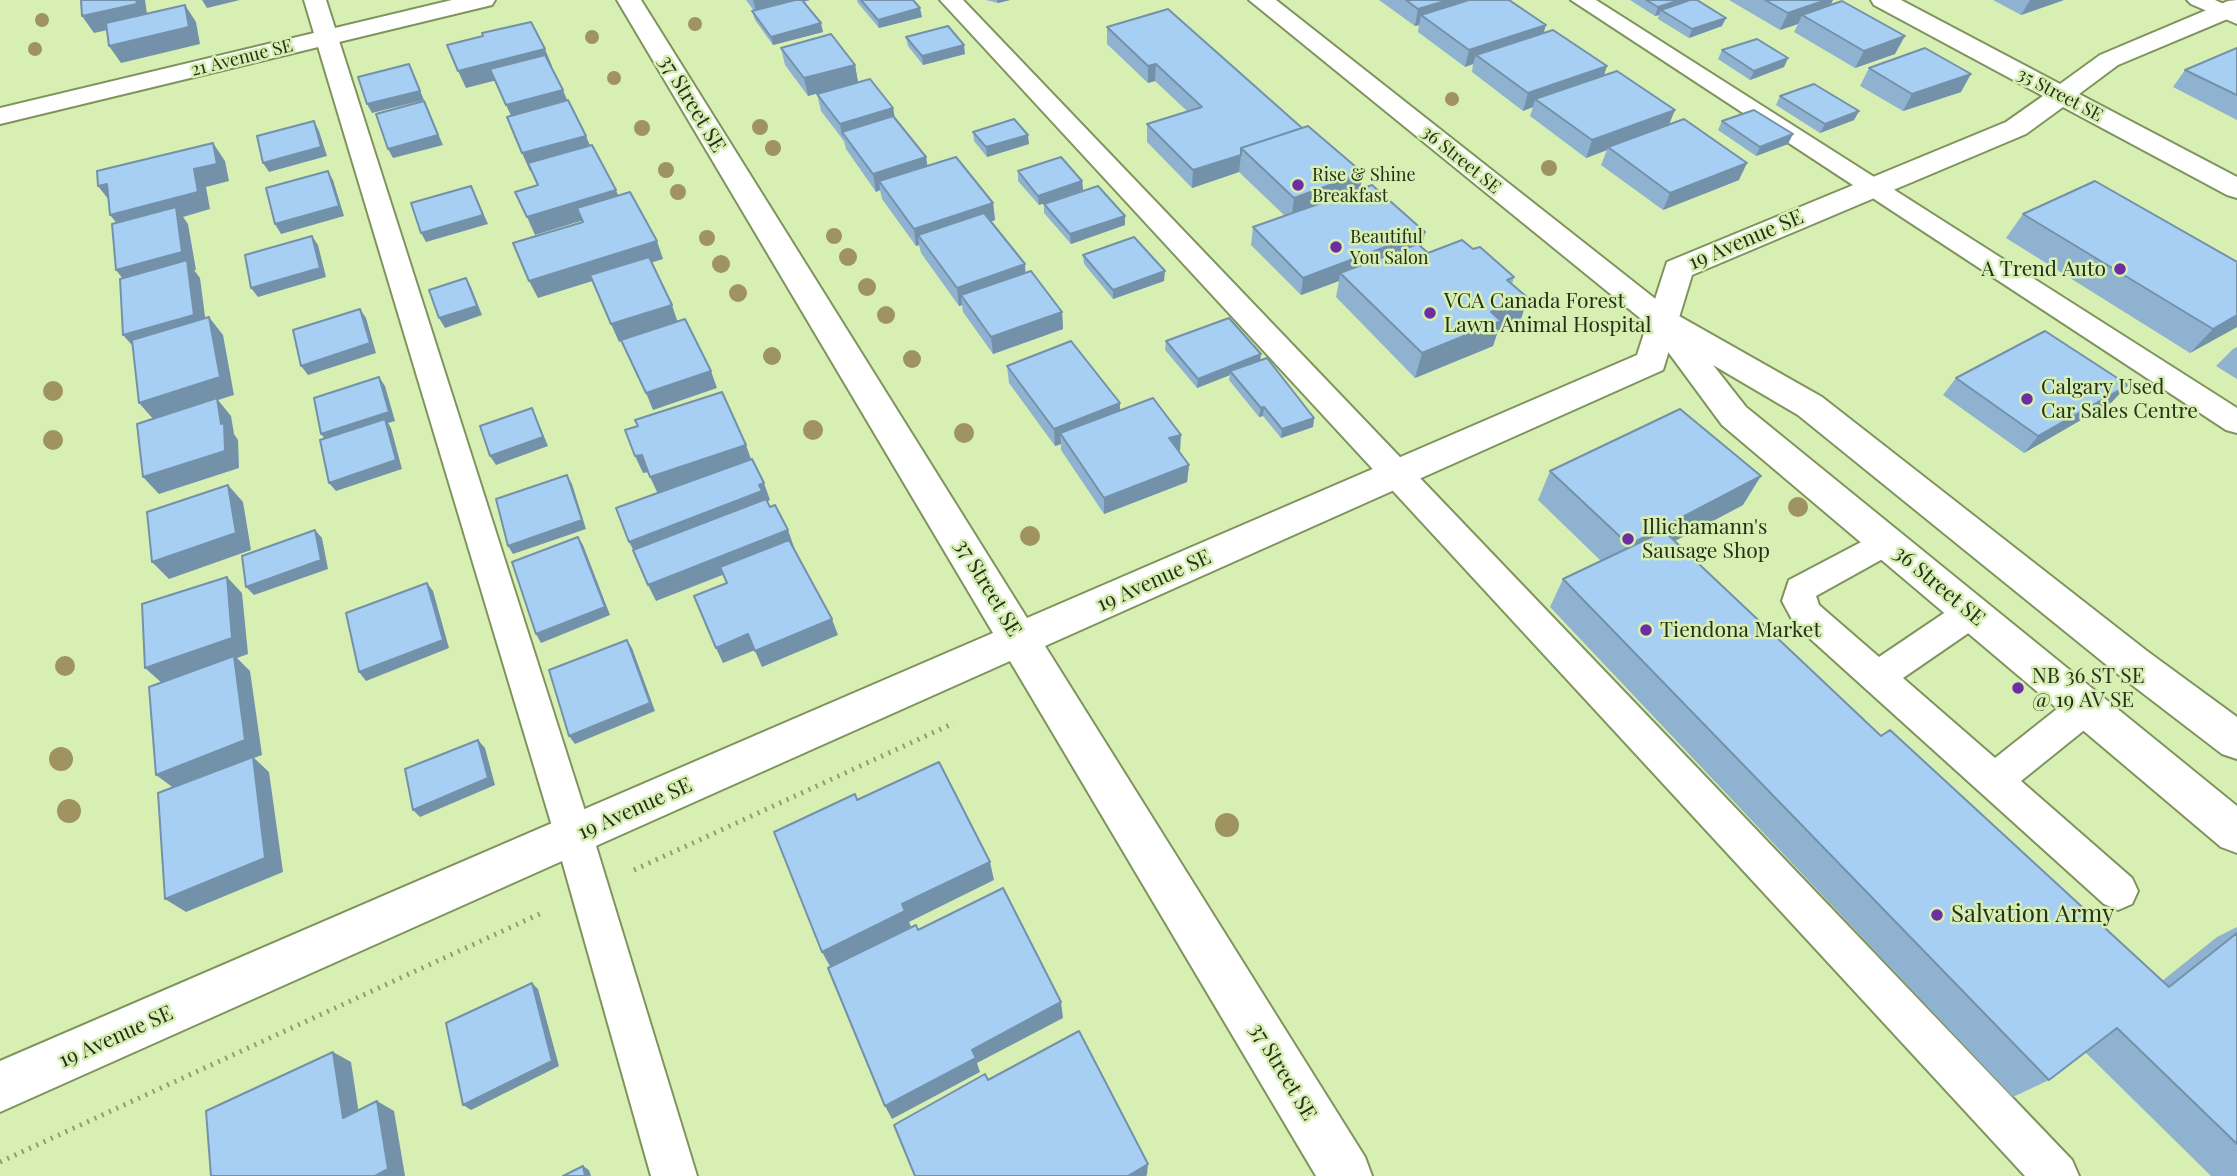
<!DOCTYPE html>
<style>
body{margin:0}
canvas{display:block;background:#d7efb3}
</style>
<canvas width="2237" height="1176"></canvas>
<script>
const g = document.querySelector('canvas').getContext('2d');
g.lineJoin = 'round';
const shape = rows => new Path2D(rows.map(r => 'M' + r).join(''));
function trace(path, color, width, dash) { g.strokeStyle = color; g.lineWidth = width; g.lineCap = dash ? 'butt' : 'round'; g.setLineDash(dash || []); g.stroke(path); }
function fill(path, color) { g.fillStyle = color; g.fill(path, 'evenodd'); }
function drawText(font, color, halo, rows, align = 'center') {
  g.font = font + ' "Playfair Display",serif'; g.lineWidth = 5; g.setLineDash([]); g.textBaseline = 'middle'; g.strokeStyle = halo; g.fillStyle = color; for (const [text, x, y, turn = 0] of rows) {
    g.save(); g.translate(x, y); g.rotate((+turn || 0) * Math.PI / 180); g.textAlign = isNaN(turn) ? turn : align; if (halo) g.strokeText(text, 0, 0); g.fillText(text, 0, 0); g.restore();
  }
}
const lane = shape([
 [304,0,326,0,593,836,697,1176,651,1176,555,836,304,0],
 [940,0,963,0,2072,1160,2079,1176,2025,1176,940,0],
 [1571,0,1596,0,2237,408,2237,433,2226,430,1571,0],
 [2187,0,2215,0,2237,10,2237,24,2191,4,2187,0],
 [1886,529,1897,533,1902,542,1897,551,1816,596,1819,605,1879,657,1959,603,1971,599,1983,603,1988,613,1983,623,1903,678,1995,758,2072,697,2085,693,2098,697,2103,708,2098,719,2021,781,2132,878,2138,891,2132,904,2118,910,2104,904,1795,625,1782,601,1789,580,1886,529]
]);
const street = shape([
 [452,0,495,0,492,5,0,124,0,108,452,0],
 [617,0,641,0,1027,618,1637,355,1667,262,2006,122,2043,96,1874,5,1871,0,1901,0,2060,84,2100,55,2228,1,2237,0,2237,15,2118,65,2079,94,2237,177,2237,198,2227,195,2063,107,2026,134,1692,275,1663,370,1045,646,1365,1157,1372,1176,1316,1176,1010,661,0,1112,0,1061,993,633,617,0]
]);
const secondary = shape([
 [1249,0,1276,0,1672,312,1822,397,2147,651,2237,717,2237,759,2222,754,2119,675,1798,415,1713,365,1746,407,2237,806,2237,853,2221,847,1722,425,1660,341,1656,331,1249,0]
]);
trace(lane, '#7e945c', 4);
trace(street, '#7e945c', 4);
trace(secondary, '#7e945c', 4);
trace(shape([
 [634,870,954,723],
 [0,1162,544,912]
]), '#8d9e72', 5, [2, 6]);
fill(lane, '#fff');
fill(street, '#fff');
fill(secondary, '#fff');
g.fillStyle = '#9f9461';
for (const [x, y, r] of [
 [42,20,7],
 [695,24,7],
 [592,37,7],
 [35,49,7],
 [614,78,7],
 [1452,99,7],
 [760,127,8],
 [642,128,8],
 [773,148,8],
 [1549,168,8],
 [666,170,8],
 [678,192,8],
 [834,236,8],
 [707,238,8],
 [848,257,9],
 [721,264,9],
 [867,287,9],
 [738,293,9],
 [886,315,9],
 [772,356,9],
 [912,359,9],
 [53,391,10],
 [813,430,10],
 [964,433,10],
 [53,440,10],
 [1798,507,10],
 [1030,536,10],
 [65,666,10],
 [61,759,12],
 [69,811,12],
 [1227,825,12]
]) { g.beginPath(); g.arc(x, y, r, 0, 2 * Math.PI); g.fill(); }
fill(shape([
 [746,0,810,0,803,2,823,32,773,45,755,20,752,11,754,11],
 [857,0,861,0,922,17,879,28,858,3],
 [986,0,1010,0,998,3],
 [1379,0,1509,0,1544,33,1607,66,1604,75,1669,124,1739,180,1663,210,1601,165,1607,150,1586,158,1530,116,1533,107,1523,111,1472,72,1473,64,1465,67,1418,32,1419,25,1415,26],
 [1630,0,1689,0,1722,26,1689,38,1658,19,1659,15,1655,16],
 [1729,0,1833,0,1830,5,1895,54,1855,68,1794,32,1798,24,1780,30],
 [1993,0,2064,0,2021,15],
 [1107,27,1302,128,1363,173,1360,190,1425,232,1422,247,1428,253,1473,249,1514,277,1512,284,1520,322,1498,331,1493,346,1415,378,1336,297,1339,281,1301,295,1251,245,1253,227,1285,216,1239,172,1192,188,1147,142,1147,124,1187,111,1155,81,1148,83,1107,44],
 [906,37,965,54,923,65,908,46],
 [781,48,855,65,858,82,808,96,785,65],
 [2237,48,2237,120,2173,87,2185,70],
 [1722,50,1788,58,1784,67,1750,80,1718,59],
 [1869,68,1961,92,1903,111,1860,86],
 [817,94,893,108,895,118,926,157,927,166,993,203,995,220,990,222,1025,264,1025,273,1062,312,1063,329,993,354,963,312,962,305,959,306,921,253,919,245,916,246,882,199,880,190,876,192,846,149,844,141,821,111],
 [1780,96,1859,111,1854,120,1820,133,1776,105],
 [1722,121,1788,144,1756,156,1718,130],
 [973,132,1029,144,987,157,974,141],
 [1018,171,1082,181,1083,190,1039,205,1018,181],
 [1044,204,1125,225,1071,244,1044,213],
 [2023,214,2237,327,2190,353,2006,238],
 [1083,255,1164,281,1113,299,1084,264],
 [1166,341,1260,361,1314,418,1313,427,1281,438,1263,416,1259,417,1229,380,1230,375,1197,388,1165,350],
 [2237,347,2237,379,2216,366,2233,349],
 [1007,366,1120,403,1120,411,1180,452,1189,465,1187,482,1104,514,1061,450,1061,444,1055,446,1009,383],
 [1956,378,2112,402,2024,453,1943,395],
 [1550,471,1743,505,1675,541,1881,736,2162,981,2217,937,2237,927,2237,1176,2211,1176,2085,1052,2049,1080,2013,1097,1550,607,1563,579,1601,561,1538,500]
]), '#8fb2d1');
fill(shape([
 [136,0,145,0,148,21,94,33,82,16],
 [202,0,240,0,207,8],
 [753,0,810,0,757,14],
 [997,0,1010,0,998,3],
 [1448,0,1480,0,1421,15,1419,25,1415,26,1418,9],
 [1680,0,1689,0,1661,10,1659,15,1655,16,1658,7],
 [1826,0,1833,0,1826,14,1802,15,1798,24,1780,30,1788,13],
 [2030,0,2064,0,2021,15],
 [185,5,196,22,200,44,121,63,109,46],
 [920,8,922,17,879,28,878,20],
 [1726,18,1722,26,1689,38,1692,29],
 [821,23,823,32,773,45,771,37],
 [1546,25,1541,42,1476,55,1473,64,1465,67,1469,50],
 [1905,36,1895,54,1855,68,1864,51],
 [964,45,965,54,923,65,922,56],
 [545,49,552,66,466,88,458,71],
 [1788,58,1784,67,1750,80,1754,71],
 [409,64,424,100,372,113,367,104],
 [1156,64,1155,81,1148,83,1148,66],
 [855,65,858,82,808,96,804,78],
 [1607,66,1601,83,1535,99,1533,107,1523,111,1528,93],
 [1971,74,1961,92,1903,111,1912,94],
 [563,90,570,107,514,122,506,105],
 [424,101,443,145,393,158,388,149],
 [893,108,896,126,842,132,843,142,840,124],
 [1675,110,1668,127,1608,147,1607,150,1586,158,1592,140],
 [1859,111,1854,120,1820,133,1825,124],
 [314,121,319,131,327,156,269,172,263,163],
 [1793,134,1788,144,1756,156,1760,147],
 [1028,135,1029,144,987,157,986,147],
 [586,136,593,153,530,171,522,153],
 [213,143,225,161,229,181,206,187,210,209,183,217,188,224,196,270,194,270,200,278,207,332,138,352,123,335,130,288,116,270,124,232,110,215,194,169],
 [1241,155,1239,172,1192,188,1193,170],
 [926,157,929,175,879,181,880,190,876,192,873,174],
 [1747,163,1739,180,1663,210,1670,193],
 [328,171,333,180,344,216,281,234,275,224],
 [1363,173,1358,198,1291,222,1294,198],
 [1082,181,1083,190,1039,205,1038,196],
 [107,184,112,204,98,186],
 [471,186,488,224,426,242,421,233],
 [616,190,623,208,535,235,527,217],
 [993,203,995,220,924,244,918,235,919,245,916,246,914,229],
 [1125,216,1125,225,1071,244,1070,234],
 [1425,232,1421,250,1340,273,1339,281,1301,295,1303,278],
 [312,236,318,245,326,277,258,297,251,288],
 [657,241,663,259,538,298,529,281],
 [1025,264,1026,282,961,295,962,305,959,306,957,288],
 [1165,271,1164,281,1113,299,1113,290],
 [466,278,471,287,482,315,445,328,439,318],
 [1528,298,1520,322,1498,331,1493,346,1415,378,1422,353,1491,312],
 [672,305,678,323,619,342,611,324],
 [360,309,366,318,376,353,308,375,301,366],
 [1062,312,1063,329,993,354,991,337],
 [2237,315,2237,327,2190,353,2213,329],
 [209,317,223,335,234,395,218,400,231,416,234,434,238,440,239,468,159,494,143,477,154,420,139,403],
 [1261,354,1260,363,1230,371,1230,375,1197,388,1198,379],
 [711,371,717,388,653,410,646,393],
 [379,377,385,386,395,421,388,423,391,428,402,469,336,491,329,483,328,443,321,434],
 [2128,385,2112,402,2024,453,2038,436],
 [1120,403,1120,420,1060,433,1061,444,1055,446,1054,429],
 [1264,407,1263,416,1259,417,1261,408],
 [532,408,536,417,548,446,496,465,490,456],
 [1314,418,1313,427,1281,438,1282,429],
 [1181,435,1180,452,1168,456,1169,438],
 [746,445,752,462,658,494,650,477],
 [642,455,650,472,643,473,635,456],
 [1189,465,1187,482,1104,514,1104,498],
 [567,475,572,484,586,529,513,554,508,546],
 [1761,476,1743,505,1614,573,1629,545],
 [764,483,770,500,638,558,629,542],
 [228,485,243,502,251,550,169,579,152,562],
 [315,530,322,538,328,569,254,595,246,587],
 [788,530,794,547,656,601,648,585],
 [578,537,583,545,610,615,541,643,536,634],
 [227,577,242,593,248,654,237,658,250,671,262,755,254,758,269,772,283,872,186,912,165,899,175,789,156,775,163,684,145,668],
 [427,583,433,591,449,648,366,681,359,672],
 [832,619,838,635,762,667,755,651],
 [748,634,755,650,723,663,716,648],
 [627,640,632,648,655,711,575,744,569,736],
 [478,740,485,748,495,785,420,817,413,810],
 [990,862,994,880,909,922,912,929,831,968,822,952,902,904],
 [532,983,538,989,559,1066,471,1110,463,1105],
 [1061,1002,1063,1018,977,1063,980,1072,892,1119,885,1106,972,1050],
 [333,1052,351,1062,361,1127,343,1118],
 [377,1101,394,1111,405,1176,375,1176],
 [1148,1164,1147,1175,1146,1176,1128,1176],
 [583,1166,589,1170,591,1176,585,1176]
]), '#7491aa');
const building = shape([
 [81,0,136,0,137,4,82,16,81,0],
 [795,0,802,0,821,23,771,37,752,11,795,0],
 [861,0,913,0,920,8,878,20,861,0],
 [1406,0,1448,0,1418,9,1406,0],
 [1469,0,1509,0,1546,25,1469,50,1421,15,1469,0],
 [1646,0,1680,0,1658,7,1646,0],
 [1690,0,1697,0,1726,18,1692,29,1661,10,1690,0],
 [1765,0,1826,0,1788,13,1765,0],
 [1842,1,1905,36,1864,51,1802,15,1842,1],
 [185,5,189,27,109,46,106,23,185,5],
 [1168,9,1302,128,1241,148,1241,155,1193,170,1147,124,1202,107,1156,64,1148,66,1107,27,1168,9],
 [531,22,545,49,458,71,447,45,483,36,482,33,531,22],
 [948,26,964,45,922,56,906,37,948,26],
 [1553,30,1607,66,1528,93,1476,55,1553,30],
 [831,34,855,65,804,78,781,48,831,34],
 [1757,39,1788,58,1754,71,1722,50,1757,39],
 [1925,48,1971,74,1912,94,1869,68,1925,48],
 [2237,48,2237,95,2185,70,2237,48],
 [545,55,563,90,506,105,490,69,545,55],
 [409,64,420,91,367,104,358,77,409,64],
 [1617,71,1675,110,1592,140,1535,99,1617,71],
 [870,79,893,108,840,124,817,94,870,79],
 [1814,84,1859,111,1825,124,1780,96,1814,84],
 [568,100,586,136,522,153,507,117,568,100],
 [424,101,438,135,388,149,376,114,424,101],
 [1754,110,1793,134,1760,147,1722,121,1754,110],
 [893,116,926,157,873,174,842,132,893,116],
 [1014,119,1028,135,986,147,973,132,1014,119],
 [1684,119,1747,163,1670,193,1608,147,1684,119],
 [314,121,321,147,263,163,257,136,314,121],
 [1308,126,1363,173,1294,198,1241,148,1308,126],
 [213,143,217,164,194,169,198,192,110,215,107,184,98,186,97,171,213,143],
 [592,145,616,190,527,217,515,192,538,185,528,163,592,145],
 [956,157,993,203,914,229,879,181,956,157],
 [1061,157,1082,181,1038,196,1018,171,1061,157],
 [328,171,339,206,275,224,266,188,328,171],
 [2095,181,2237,262,2237,315,2213,329,2023,214,2095,181],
 [1372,185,1425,232,1303,278,1253,227,1372,185],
 [471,186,483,215,421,233,411,203,471,186],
 [1098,186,1125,216,1070,234,1044,204,1098,186],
 [630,192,657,241,529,281,513,243,583,222,577,208,630,192],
 [176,207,182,252,116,270,112,224,176,207],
 [984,213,1025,264,957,288,918,235,984,213],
 [312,236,320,268,251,288,245,255,312,236],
 [1134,237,1165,271,1113,290,1083,255,1134,237],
 [1462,240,1473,249,1480,247,1514,277,1507,280,1528,298,1491,312,1501,321,1422,353,1340,273,1418,244,1428,253,1462,240],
 [649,257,672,305,611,324,590,275,649,257],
 [187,260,194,315,123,335,120,279,187,260],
 [1031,271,1062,312,991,337,961,295,1031,271],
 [466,278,477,306,439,318,429,290,466,278],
 [360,309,370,343,301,366,293,330,360,309],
 [209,317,220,377,139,403,132,340,209,317],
 [1229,318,1261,354,1198,379,1166,341,1229,318],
 [685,319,711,371,646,393,621,340,685,319],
 [2045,331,2128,385,2038,436,1956,378,2045,331],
 [1071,341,1120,403,1054,429,1007,366,1071,341],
 [1267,358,1314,418,1282,429,1264,407,1261,408,1230,371,1267,358],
 [379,377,389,412,321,434,314,398,379,377],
 [722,392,746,445,650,477,642,455,635,456,625,430,638,426,635,420,722,392],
 [217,398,221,424,224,423,225,451,143,477,137,424,217,398],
 [1153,398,1181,435,1169,438,1189,465,1104,498,1060,433,1153,398],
 [532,408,543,437,490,456,480,426,532,408],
 [1680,409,1761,476,1629,545,1550,471,1680,409],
 [385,419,396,460,329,483,320,440,385,419],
 [752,459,764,483,759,485,762,491,629,542,616,508,752,459],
 [567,475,582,520,508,546,496,499,567,475],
 [228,485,236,533,152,562,147,512,228,485],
 [766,499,770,507,775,505,788,530,648,585,633,550,766,499],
 [315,530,321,560,246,587,242,556,315,530],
 [1664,531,1881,736,1890,730,2169,987,2237,933,2237,1144,2117,1028,2049,1080,1563,579,1664,531],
 [578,537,605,607,536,634,512,562,578,537],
 [789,540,832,619,755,651,748,634,716,648,694,596,727,583,720,567,789,540],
 [227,577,232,638,145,668,142,604,227,577],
 [427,583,443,640,359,672,346,613,427,583],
 [627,640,650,703,569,736,549,670,627,640],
 [234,656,245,740,156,775,149,687,234,656],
 [478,740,488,778,413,810,405,769,478,740],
 [253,757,265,858,165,899,158,793,253,757],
 [939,762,990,862,902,904,905,911,822,952,774,832,855,794,857,800,939,762],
 [1003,888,1061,1002,972,1050,976,1058,885,1106,828,968,916,925,918,930,1003,888],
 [532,983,552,1061,463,1105,446,1023,532,983],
 [1079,1031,1148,1164,1128,1176,915,1176,894,1125,985,1074,988,1080,1079,1031],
 [333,1052,343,1118,377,1101,388,1169,375,1176,211,1176,206,1111,333,1052],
 [583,1166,585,1176,563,1176,583,1166]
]);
fill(building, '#a6cff3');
trace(building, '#7491aa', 2);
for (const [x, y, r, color] of [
 [1298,185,7,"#6f2da2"],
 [1336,247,7,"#6f2da2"],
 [2120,269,7,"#6f2da2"],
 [1430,313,7,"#6f2da2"],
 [2027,399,7,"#6f2da2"],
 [1628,539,7,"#6f2da2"],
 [1646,630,7,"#6f2da2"],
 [2018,688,7,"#6f2da2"],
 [1937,915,7,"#6f2da2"]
]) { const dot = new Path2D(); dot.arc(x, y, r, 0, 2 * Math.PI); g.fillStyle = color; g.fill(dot); trace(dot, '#d7efb3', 2.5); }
drawText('18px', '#262f18', '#d7efb3', [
 ["21 Avenue SE",242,58,-14],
 ["35 Street SE",2060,95,28],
 ["36 Street SE",1461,160,39]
]);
drawText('18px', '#262f18', '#d7efb3', [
 ["Rise & Shine",1312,175],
 ["Breakfast",1312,196],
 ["Beautiful",1350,237],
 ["You Salon",1350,258]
], 'left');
drawText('21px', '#262f18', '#d7efb3', [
 ["37 Street SE",692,104,59],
 ["19 Avenue SE",1746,240,-23],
 ["19 Avenue SE",1154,581,-24],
 ["36 Street SE",1939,586,40],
 ["37 Street SE",988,588,59],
 ["19 Avenue SE",635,809,-24],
 ["19 Avenue SE",116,1037,-24],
 ["37 Street SE",1283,1072,59]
]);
drawText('21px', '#262f18', '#d7efb3', [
 ["A Trend Auto",2106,269,"right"],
 ["VCA Canada Forest",1444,301],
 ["Lawn Animal Hospital",1444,325],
 ["Calgary Used",2041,387],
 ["Car Sales Centre",2041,411],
 ["Illichamann's",1642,527],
 ["Sausage Shop",1642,551],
 ["Tiendona Market",1660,630],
 ["NB 36 ST SE",2032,676],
 ["@ 19 AV SE",2032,700]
], 'left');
drawText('24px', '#262f18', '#d7efb3', [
 ["Salvation Army",1951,915]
], 'left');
</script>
